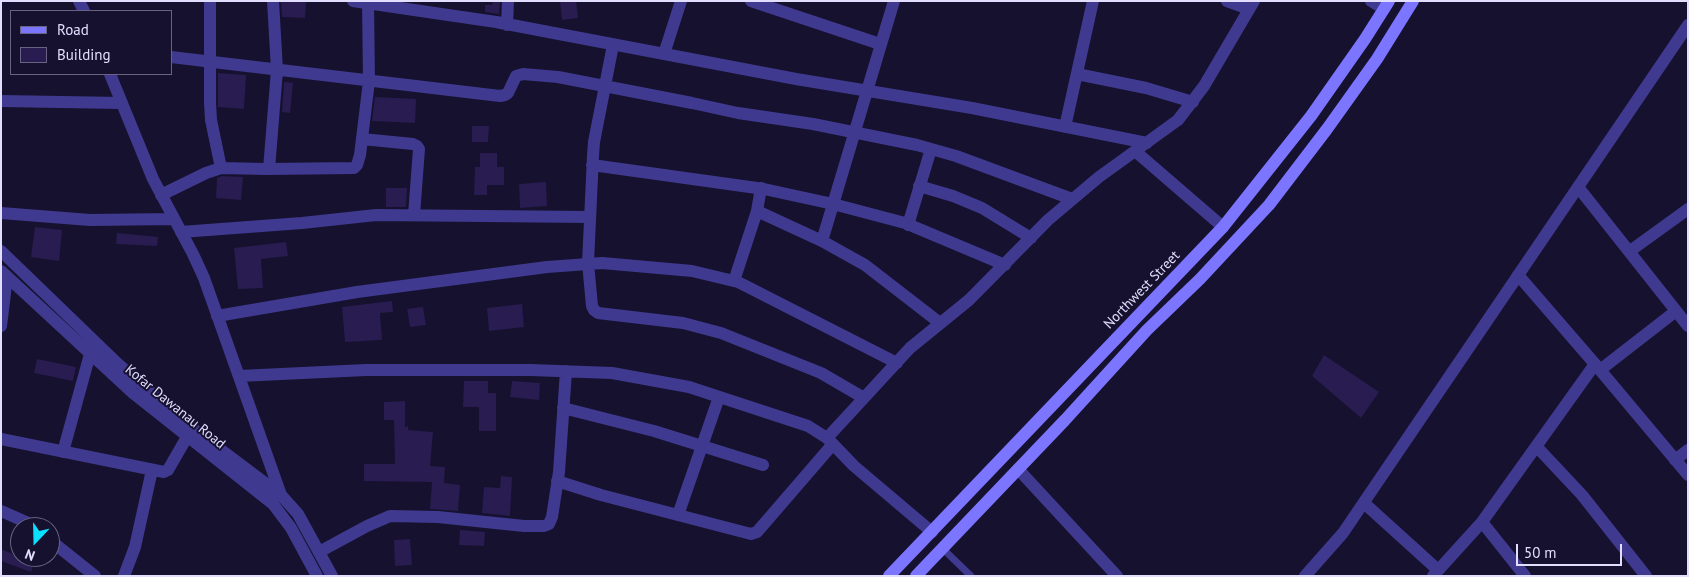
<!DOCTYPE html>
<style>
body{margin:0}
#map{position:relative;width:1689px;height:577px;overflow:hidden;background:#16112e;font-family:"PT Sans",sans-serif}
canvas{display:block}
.frame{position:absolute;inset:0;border:2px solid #e2deff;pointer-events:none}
.legend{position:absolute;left:10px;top:10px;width:162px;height:65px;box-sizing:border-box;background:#16112e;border:1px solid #686382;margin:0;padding:6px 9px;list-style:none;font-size:15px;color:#e2deff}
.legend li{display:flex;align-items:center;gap:10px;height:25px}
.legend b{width:25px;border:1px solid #686382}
.north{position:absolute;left:10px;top:517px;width:50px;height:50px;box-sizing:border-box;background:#16112e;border:1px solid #686382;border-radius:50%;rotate:201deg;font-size:14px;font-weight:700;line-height:20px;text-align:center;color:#e2deff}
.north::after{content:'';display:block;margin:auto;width:18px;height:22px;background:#0ae1ff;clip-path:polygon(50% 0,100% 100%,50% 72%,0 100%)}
.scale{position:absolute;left:1516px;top:544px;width:106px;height:22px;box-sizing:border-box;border:2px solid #e2deff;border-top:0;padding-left:6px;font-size:15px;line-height:18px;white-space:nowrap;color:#e2deff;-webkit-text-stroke:4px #16112e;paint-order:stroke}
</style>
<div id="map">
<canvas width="1689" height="577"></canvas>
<div class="frame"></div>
<ul class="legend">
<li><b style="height:6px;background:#7b75ff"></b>Road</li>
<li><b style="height:14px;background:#281c50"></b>Building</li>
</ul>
<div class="north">N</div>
<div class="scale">50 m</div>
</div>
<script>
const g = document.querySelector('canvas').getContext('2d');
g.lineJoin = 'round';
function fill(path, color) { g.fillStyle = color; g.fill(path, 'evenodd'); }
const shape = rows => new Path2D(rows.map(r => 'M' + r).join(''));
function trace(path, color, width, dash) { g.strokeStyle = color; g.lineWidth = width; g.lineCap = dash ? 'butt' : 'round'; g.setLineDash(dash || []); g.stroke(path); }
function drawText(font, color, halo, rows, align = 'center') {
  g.font = font + ' "PT Sans",sans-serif'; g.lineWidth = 4; g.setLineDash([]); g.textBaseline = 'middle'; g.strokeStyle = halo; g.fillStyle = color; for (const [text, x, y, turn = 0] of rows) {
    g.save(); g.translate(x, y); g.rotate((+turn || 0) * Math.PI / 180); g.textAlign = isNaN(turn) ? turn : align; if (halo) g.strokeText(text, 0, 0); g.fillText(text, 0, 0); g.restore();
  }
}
fill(shape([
 [281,1,306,2,305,18,282,17],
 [493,1,500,1,499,14,485,12,485,5,492,5],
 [560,1,576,1,578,18,562,20],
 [218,73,246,75,244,109,218,107],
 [284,82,293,83,290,113,282,112],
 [375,97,416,99,415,123,372,121],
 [472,126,489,126,488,142,472,142],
 [480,153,497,153,497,167,504,167,504,185,487,185,487,195,474,195,475,167,480,167],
 [222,176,243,177,241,200,216,198,217,178],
 [546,182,547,206,520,208,519,184],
 [386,188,407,188,406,207,386,207],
 [35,227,62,230,59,261,31,257],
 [117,233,158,237,157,246,116,244],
 [286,242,288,256,261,259,263,288,238,289,234,248],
 [392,301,393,312,380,313,382,340,345,342,342,307],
 [522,304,524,327,489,331,487,308],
 [423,307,426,325,410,327,407,309],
 [1324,355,1379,392,1361,418,1312,376],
 [37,359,76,367,73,381,34,373],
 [464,381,488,381,488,393,496,393,496,431,479,431,479,407,463,407],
 [512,381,540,383,539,400,510,397],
 [405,401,405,427,408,426,408,430,433,432,430,466,445,467,444,483,460,485,458,511,430,509,432,482,364,481,364,464,395,464,394,420,384,420,384,402],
 [501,476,512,477,510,516,482,513,484,487,500,488],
 [460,530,485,532,484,546,459,545],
 [410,539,412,565,395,566,394,540],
 [1,549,20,557,36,557,31,572,1,561]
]), '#281c50');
trace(shape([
 [942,548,971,576]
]), '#3f3a8f', 7);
trace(shape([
 [79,1,84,11],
 [210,1,210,103,211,120,221,168],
 [353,1,496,22,796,79,972,108,1147,143],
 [751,1,880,44],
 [1227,1,1249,9],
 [1371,1,1384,9],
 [507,25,508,1],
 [613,45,594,142,593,156,588,263,592,306,594,310,598,313,683,323,721,333,821,373,864,398],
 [664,54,681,1],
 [171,57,500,96,505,95,508,93,516,76,523,74,558,77,692,103,738,113,813,124,917,145,956,156,1072,199],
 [110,74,153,179,193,254,204,278,281,495],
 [1077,74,1146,88,1193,102],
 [1,101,122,103],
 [1065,127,1093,1],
 [362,139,413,144,417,146,419,149,414,215],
 [1135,151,1223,227],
 [592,165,764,189,833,204,905,223,1005,265],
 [269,169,277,70,273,1],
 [919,186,953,196,982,208,1031,238],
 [1578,187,1688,326],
 [161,195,206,173,221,168,266,169,354,168,357,165,360,155,369,81,368,1],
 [757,211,822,241,865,265,940,323],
 [1,213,90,220,174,219],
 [908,225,931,149],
 [181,232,302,223,376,215,590,217],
 [822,241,894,1],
 [1630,251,1688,209],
 [1518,275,1595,364,1688,475],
 [734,281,757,211,761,188],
 [217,316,357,292,547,267,602,263,692,271,738,282,897,363],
 [1,326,7,277],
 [1600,370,1676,311],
 [239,376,366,370,531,370,612,373,689,387,808,426,827,438,854,466,932,532],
 [563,408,654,431,763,465],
 [827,438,910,348,969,300,1048,220,1099,177,1178,120,1204,86,1254,1],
 [1,439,164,472,168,470,187,437],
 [1536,446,1582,495,1646,576],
 [63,452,90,354],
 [1675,460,1688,450],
 [1018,469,1117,576],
 [557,481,601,495,751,534,757,532,833,444],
 [1364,503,1438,570],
 [1,511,26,522,33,527],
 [678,515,719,397],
 [1482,522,1525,576],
 [50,540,95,576],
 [319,552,367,526,390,516,438,517,524,526,544,526,549,524,552,517,559,472,566,371],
 [124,576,135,547,152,470],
 [1305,576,1343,533,1688,25],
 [1433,576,1482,522,1595,364]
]), '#3f3a8f', 12);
trace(shape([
 [1,251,117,363,192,428,281,495,298,514,332,576],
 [1,271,133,393,273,504,291,528,317,576]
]), '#3f3a8f', 12);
trace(shape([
 [889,576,1223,227,1311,116,1365,39,1389,1],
 [916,576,1065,420,1147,330,1200,279,1269,205,1327,129,1377,59,1413,1]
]), '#7b75ff', 12);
drawText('14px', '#e2deff', '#16112e', [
 ["Northwest Street",1142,290,-46],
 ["Kofar Dawanau Road",175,407,39]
]);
</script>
